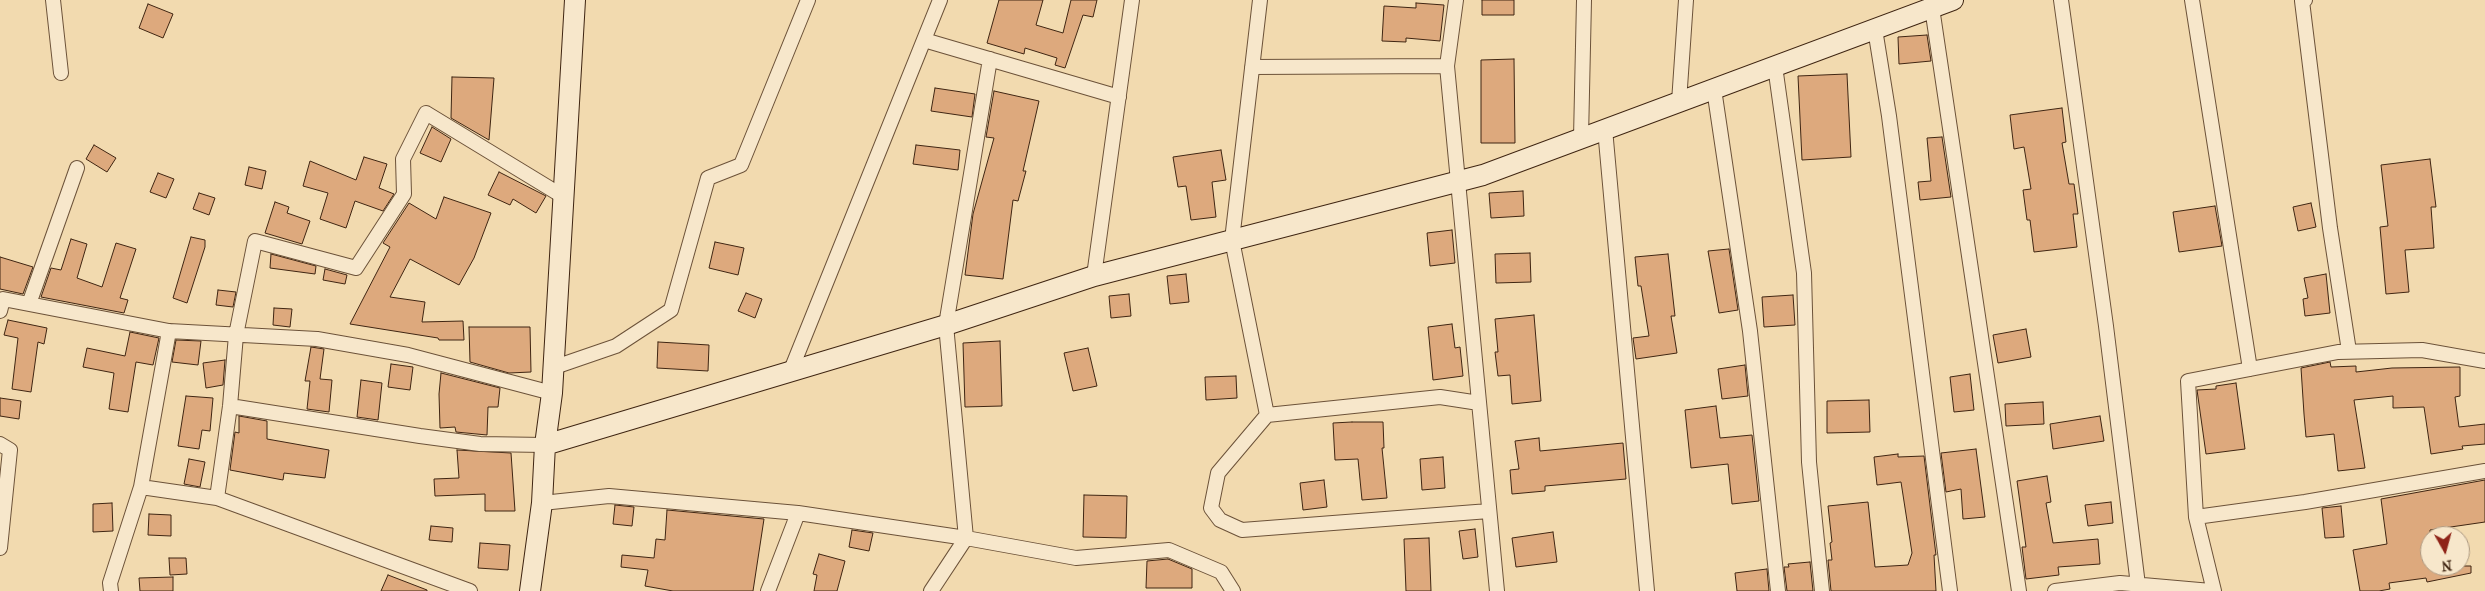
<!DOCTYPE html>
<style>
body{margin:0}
#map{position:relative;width:2485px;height:591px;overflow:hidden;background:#f2daaf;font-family:"IM FELL French Canon",serif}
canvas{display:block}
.north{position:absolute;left:2420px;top:526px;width:50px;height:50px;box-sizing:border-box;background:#f7e7cb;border:1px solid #ad9981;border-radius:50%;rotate:173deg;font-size:14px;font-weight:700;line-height:20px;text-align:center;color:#3f2512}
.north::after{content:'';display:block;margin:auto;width:18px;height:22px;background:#8f2418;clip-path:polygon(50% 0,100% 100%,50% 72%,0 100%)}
</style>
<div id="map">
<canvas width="2485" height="591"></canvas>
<div class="north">N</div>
</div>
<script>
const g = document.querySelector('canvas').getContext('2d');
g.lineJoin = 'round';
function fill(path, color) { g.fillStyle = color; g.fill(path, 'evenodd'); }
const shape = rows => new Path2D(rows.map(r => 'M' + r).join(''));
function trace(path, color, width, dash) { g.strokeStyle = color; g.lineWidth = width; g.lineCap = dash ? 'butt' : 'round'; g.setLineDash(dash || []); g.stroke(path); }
const building = shape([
 [999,0,1043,0,1036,25,1063,33,1071,0,1097,0,1093,17,1083,15,1065,68,1055,65,1057,58,1025,48,1024,54,987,43,999,0],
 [1482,0,1514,0,1514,15,1482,15,1482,0],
 [1416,3,1444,5,1440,41,1406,38,1406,42,1382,41,1384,6,1416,8,1416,3],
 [148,4,173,14,163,38,139,28,148,4],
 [1927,35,1931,61,1899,64,1898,37,1927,35],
 [1514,59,1515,143,1481,143,1481,60,1514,59],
 [1847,74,1851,157,1802,160,1798,76,1847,74],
 [452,77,494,78,489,140,451,118,452,77],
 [935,88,975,94,972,117,931,111,935,88],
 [994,91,1039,101,1023,171,1026,171,1018,201,1013,200,1003,279,965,275,973,214,994,138,986,137,994,91],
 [2062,108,2066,142,2062,143,2069,184,2074,184,2078,214,2073,214,2077,247,2034,252,2030,220,2027,220,2023,190,2031,189,2024,147,2014,149,2010,115,2062,108],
 [432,127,451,139,441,162,420,153,432,127],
 [1942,137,1951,197,1920,200,1918,182,1931,181,1927,138,1942,137],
 [94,145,116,158,107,172,86,159,94,145],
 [916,145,960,150,958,170,913,164,916,145],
 [1221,150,1226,180,1212,182,1216,217,1191,220,1186,186,1178,187,1173,157,1221,150],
 [364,157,387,164,379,188,394,194,383,211,355,201,346,228,320,219,328,193,303,186,310,161,356,180,364,157],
 [2430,159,2436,207,2431,207,2434,248,2405,250,2409,292,2386,294,2380,227,2388,226,2381,165,2430,159],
 [249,167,266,171,262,189,245,185,249,167],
 [499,172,546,196,536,213,513,199,510,205,488,195,499,172],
 [158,173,174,179,166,198,150,192,158,173],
 [1523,191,1524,216,1491,218,1489,193,1523,191],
 [199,193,215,198,209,215,193,209,199,193],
 [444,197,491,213,474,258,459,285,410,259,390,297,425,302,422,322,463,321,464,340,439,340,438,338,350,324,390,247,383,243,409,203,436,219,444,197],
 [275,202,289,207,287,213,310,221,302,244,265,233,275,202],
 [2311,203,2316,227,2298,231,2293,207,2311,203],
 [2215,206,2222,246,2179,252,2173,212,2215,206],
 [1452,230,1455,263,1430,266,1427,233,1452,230],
 [191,237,205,240,205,247,187,303,173,298,191,237],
 [71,239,87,244,77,278,102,287,116,243,136,249,120,298,128,300,124,313,41,297,51,268,61,270,71,239],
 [715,242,744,248,738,275,709,268,715,242],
 [1729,249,1738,310,1719,313,1708,251,1729,249],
 [1530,253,1531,282,1496,283,1495,254,1530,253],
 [271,254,316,266,315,274,270,268,271,254],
 [1668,254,1675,316,1671,316,1677,353,1636,359,1633,338,1649,336,1641,286,1638,286,1635,257,1668,254],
 [0,257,33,267,23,294,0,289,0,257],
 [325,269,347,275,345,284,323,280,325,269],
 [1186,274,1189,302,1170,304,1167,276,1186,274],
 [2326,274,2330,313,2305,316,2303,299,2308,298,2304,278,2326,274],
 [218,290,236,292,233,307,216,305,218,290],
 [746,293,762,299,755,318,738,311,746,293],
 [1129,294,1131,316,1111,318,1109,296,1129,294],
 [1793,295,1795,325,1764,327,1762,297,1793,295],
 [274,308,292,309,290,327,273,325,274,308],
 [1534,315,1541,401,1512,404,1510,375,1498,376,1495,352,1498,352,1495,319,1534,315],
 [8,320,47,328,44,344,38,342,31,392,12,389,18,338,4,335,8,320],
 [1452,324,1455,348,1460,347,1463,376,1433,380,1428,327,1452,324],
 [469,327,530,327,531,372,509,373,470,362,469,327],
 [2026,329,2031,357,1998,363,1993,335,2026,329],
 [130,332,159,338,153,365,136,362,128,412,109,409,114,373,83,367,87,348,125,356,130,332],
 [176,340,201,341,198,365,172,362,176,340],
 [1000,341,1002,406,965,407,963,343,1000,341],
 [658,342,709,345,708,371,657,368,658,342],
 [311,347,324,349,320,379,332,380,329,412,307,409,310,381,305,381,311,347],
 [1088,348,1097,386,1073,391,1064,353,1088,348],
 [225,360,223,385,206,388,203,363,225,360],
 [2330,362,2331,367,2356,366,2356,372,2392,368,2460,367,2460,396,2455,397,2459,427,2485,424,2485,444,2462,446,2463,449,2431,454,2424,407,2393,408,2393,396,2354,400,2365,468,2338,471,2334,434,2306,437,2304,414,2301,368,2330,362],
 [391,364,413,367,410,390,388,387,391,364],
 [1745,365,1748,396,1722,399,1718,369,1745,365],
 [441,373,500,388,498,407,488,407,487,435,456,432,455,427,440,428,439,394,441,373],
 [1970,374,1974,410,1954,412,1950,377,1970,374],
 [1236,376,1237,398,1206,400,1205,377,1236,376],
 [361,380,382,383,378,420,357,417,361,380],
 [2236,383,2245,449,2206,454,2197,390,2216,389,2216,386,2236,383],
 [186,396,213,398,210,431,202,430,199,449,178,446,186,396],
 [0,398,21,401,19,419,0,416,0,398],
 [1869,400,1870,432,1827,433,1827,401,1869,400],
 [2043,402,2044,424,2006,426,2005,404,2043,402],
 [1716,406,1720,438,1752,435,1759,501,1732,504,1728,464,1691,468,1685,410,1716,406],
 [239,416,267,421,267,439,329,450,325,478,284,473,283,480,230,470,235,432,239,433,239,416],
 [2100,416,2104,441,2053,449,2050,424,2100,416],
 [1352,422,1383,422,1384,448,1382,448,1387,498,1362,500,1358,459,1335,460,1333,423,1352,422],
 [1539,438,1540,451,1623,443,1626,479,1545,486,1545,491,1512,494,1510,470,1519,469,1515,441,1539,438],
 [1976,449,1985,517,1963,519,1961,489,1946,492,1941,453,1976,449],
 [457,450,511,453,515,511,485,511,485,494,435,496,434,479,459,478,457,450],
 [1898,454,1898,457,1924,456,1936,555,1934,555,1936,591,1831,591,1828,560,1832,560,1830,543,1832,542,1828,506,1868,502,1875,567,1908,565,1912,553,1901,482,1877,485,1874,457,1898,454],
 [1443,457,1445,488,1422,490,1420,459,1443,457],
 [189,459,205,462,200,487,184,484,189,459],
 [2047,476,2051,502,2046,503,2053,543,2098,539,2100,564,2058,567,2059,575,2026,579,2022,547,2026,547,2017,481,2047,476],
 [1324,480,1327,507,1303,510,1300,483,1324,480],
 [2485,480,2485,522,2430,530,2430,566,2471,566,2471,573,2427,582,2426,578,2389,583,2390,589,2379,591,2360,591,2353,550,2387,544,2381,499,2485,480],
 [1084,495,1127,496,1126,538,1083,537,1084,495],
 [2111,502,2113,523,2088,526,2085,505,2111,502],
 [112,503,113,531,93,532,93,504,112,503],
 [615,505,634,507,632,526,613,524,615,505],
 [2341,506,2344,537,2325,538,2322,508,2341,506],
 [667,510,764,519,753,591,673,591,645,586,648,570,621,567,622,555,654,558,656,539,665,540,667,510],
 [149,514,171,515,171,536,148,535,149,514],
 [431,526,453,528,452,542,429,540,431,526],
 [1475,529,1478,557,1463,559,1459,531,1475,529],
 [852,530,873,533,869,551,849,547,852,530],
 [1553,532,1557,562,1516,567,1512,538,1553,532],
 [1429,538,1431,591,1406,591,1404,539,1429,538],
 [480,543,510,545,508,570,478,568,480,543],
 [819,554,845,561,837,591,814,591,817,575,813,574,819,554],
 [169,558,186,558,187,574,170,575,169,558],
 [1168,559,1192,569,1192,588,1146,588,1147,561,1168,559],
 [1810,562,1813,591,1787,591,1784,567,1789,567,1788,564,1810,562],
 [1767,569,1769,591,1737,591,1735,573,1767,569],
 [388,575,427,590,427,591,381,591,388,575],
 [173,577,173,591,140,591,139,578,173,577]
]);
fill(building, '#dda97d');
trace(building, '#3f2512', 1);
const street = shape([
 [53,0,61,73],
 [1260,0,1232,240,1267,415],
 [1456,0,1447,66,1497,591],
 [2061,0,2106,326,2138,585],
 [2192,0,2250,369],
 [2305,0,2302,1,2330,228,2349,351],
 [1931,1,2019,591],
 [1875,29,1889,116,1950,591],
 [924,40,1119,97],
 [1775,66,1804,273,1809,462,1822,591],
 [1252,67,1447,66],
 [1714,89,1750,331,1778,591],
 [1679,102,1686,0],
 [1605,129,1647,591],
 [1581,138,1584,0],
 [1094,276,1132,0],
 [29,304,77,168],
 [0,311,3,299,169,331,317,339,408,355,552,393],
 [552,368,616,346,671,310,708,178,741,165,808,0],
 [791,370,940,0],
 [1479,403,1440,397,1267,415,1218,473,1211,508,1220,520,1242,530,1489,511],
 [230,406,420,436,480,444,545,445],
 [0,444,10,450,0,548],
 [141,487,217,498,470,591],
 [217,498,230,406,236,335,255,241,356,268,404,194,403,159,426,113,564,197],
 [542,503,609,496,798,513,966,538,1076,558,1169,550,1221,572,1233,591],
 [2196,517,2305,502,2485,471],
 [111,591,110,583,141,487,169,331],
 [768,591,798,513],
 [931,591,966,538,946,325,990,59],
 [2055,591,2120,583,2211,591],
 [2214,591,2196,517,2188,381,2338,352,2422,350,2485,361]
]);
const secondary = shape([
 [545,445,946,325,1094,276,1483,175,1953,0],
 [530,591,542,503,545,445,552,393,575,0]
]);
trace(street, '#6c5239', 16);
trace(secondary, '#3f2512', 22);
trace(street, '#f7e7cb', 14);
trace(secondary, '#f7e7cb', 20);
</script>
